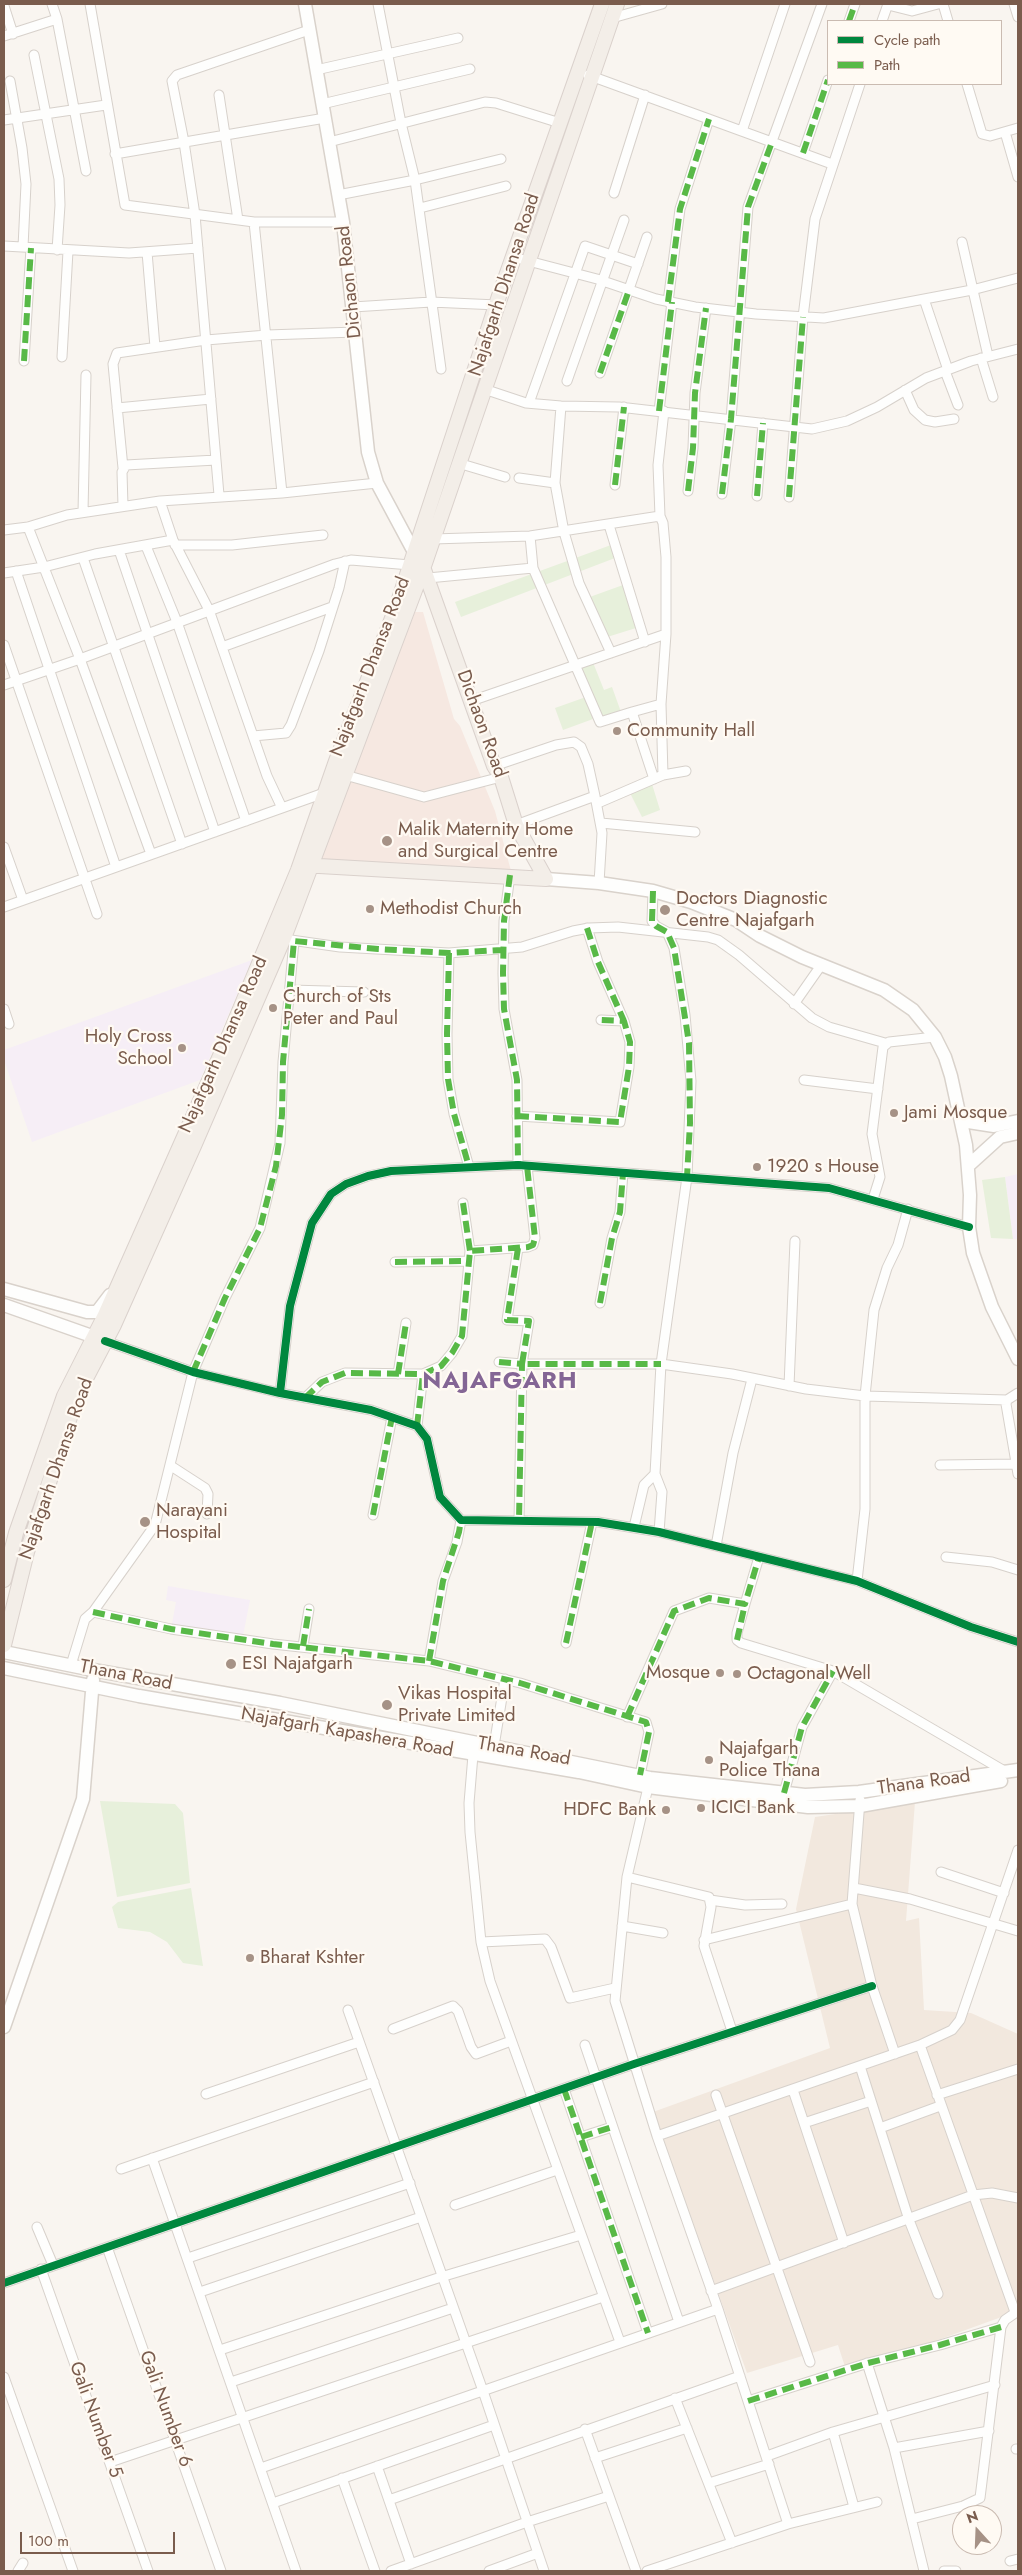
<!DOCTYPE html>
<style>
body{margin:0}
#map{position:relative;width:1022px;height:2575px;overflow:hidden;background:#f9f5f0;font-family:Jost,sans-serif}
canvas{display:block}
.frame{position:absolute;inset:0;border:5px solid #7a5c4d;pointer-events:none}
.legend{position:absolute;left:827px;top:20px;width:175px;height:65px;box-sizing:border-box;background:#fffaf3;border:1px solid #cabbb1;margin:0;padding:6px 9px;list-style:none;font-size:15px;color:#7a5c4d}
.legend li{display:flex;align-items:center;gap:10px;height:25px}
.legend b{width:25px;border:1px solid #cabbb1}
.north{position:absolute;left:952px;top:2505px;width:50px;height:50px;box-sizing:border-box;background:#fffaf3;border:1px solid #cabbb1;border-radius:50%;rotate:340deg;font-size:14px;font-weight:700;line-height:20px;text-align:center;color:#7a5c4d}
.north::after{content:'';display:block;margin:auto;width:18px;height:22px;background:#a69286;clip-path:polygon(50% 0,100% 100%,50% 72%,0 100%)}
.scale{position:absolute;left:20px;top:2532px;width:155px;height:22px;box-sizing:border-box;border:2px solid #7a5c4d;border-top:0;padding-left:6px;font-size:15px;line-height:18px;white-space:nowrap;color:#7a5c4d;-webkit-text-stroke:4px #fffaf3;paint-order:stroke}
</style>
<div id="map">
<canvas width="1022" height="2575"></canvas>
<div class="frame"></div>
<ul class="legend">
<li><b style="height:6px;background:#00873e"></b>Cycle path</li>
<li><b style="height:6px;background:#58b947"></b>Path</li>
</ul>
<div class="north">N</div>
<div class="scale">100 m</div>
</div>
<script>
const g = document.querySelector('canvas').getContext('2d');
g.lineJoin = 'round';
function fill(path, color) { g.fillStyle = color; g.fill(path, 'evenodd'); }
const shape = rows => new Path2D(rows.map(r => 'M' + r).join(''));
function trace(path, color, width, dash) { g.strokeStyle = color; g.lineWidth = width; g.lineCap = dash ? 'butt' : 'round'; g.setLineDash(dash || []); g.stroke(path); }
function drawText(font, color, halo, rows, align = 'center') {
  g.font = font + ' Jost,sans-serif'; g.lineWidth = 4.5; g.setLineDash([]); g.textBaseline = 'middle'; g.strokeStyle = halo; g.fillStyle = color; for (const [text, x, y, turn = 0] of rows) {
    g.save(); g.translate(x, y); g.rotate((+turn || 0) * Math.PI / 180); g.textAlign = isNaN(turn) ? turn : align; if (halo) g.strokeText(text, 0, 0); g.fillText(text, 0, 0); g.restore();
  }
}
fill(shape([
 [915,1802,906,1921,919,1918,924,2010,971,2013,1018,2034,1018,2311,847,2373,838,2345,747,2373,653,2112,830,2048,796,1909,815,1817]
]), '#f2e8de');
fill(shape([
 [415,612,423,612,454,719,460,726,495,811,511,871,319,860]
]), '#f6e8e1');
fill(shape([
 [252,960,200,1080,32,1142,4,1060,4,1050],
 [1018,1174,1018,1239,1013,1239,1005,1177],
 [168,1586,250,1600,243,1636,172,1624,176,1602,166,1600]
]), '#f6eef6');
fill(shape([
 [611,545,615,558,461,617,455,602],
 [623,585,636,628,604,638,587,598],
 [592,660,604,690,612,687,621,712,603,717,580,665],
 [586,697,593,719,563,730,555,708],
 [652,784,660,810,642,817,630,793],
 [1005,1177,1013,1239,991,1238,982,1180],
 [100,1801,175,1804,183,1813,190,1883,117,1897],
 [191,1888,203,1966,183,1963,167,1942,150,1932,118,1928,112,1907,118,1902]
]), '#e7f0db');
const street = shape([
 [52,4,57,19,86,171],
 [90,4,125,205,254,222,343,222],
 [378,4,401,123,415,180,441,369],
 [943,4,948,21],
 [1014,4,1018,17],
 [888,5,912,11,938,4],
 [4,6,13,34],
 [612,18,662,4],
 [849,21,855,4],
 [882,21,888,4],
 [4,36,57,19],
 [34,55,59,179,60,205,57,250],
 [316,70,458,38],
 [588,75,832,164],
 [10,81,22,148,26,184,23,247],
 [967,84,982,134,990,136,1018,128],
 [219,95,238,220],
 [322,104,470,69],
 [4,120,106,105],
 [742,131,785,4],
 [1005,132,1018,177],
 [329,142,485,102,496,103,560,123],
 [803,153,828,80],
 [115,154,325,118],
 [614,193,645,95],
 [338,195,415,180,501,159],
 [420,208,506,186],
 [254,222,282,493],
 [962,242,988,356],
 [4,246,129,253,198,248],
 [147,252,155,347],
 [513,257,597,279,656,299,695,307,756,314,824,318,972,290,1018,278],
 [924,299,948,370],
 [668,302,680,209,709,119],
 [353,307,431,302,497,305],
 [62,357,68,251],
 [981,358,993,397],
 [24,361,31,248],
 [945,371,958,405],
 [600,373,647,237],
 [567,381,624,220],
 [484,389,526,403,561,406,619,407,812,429,847,421,877,407,926,378,971,361,1018,349],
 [905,390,914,410,925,420,935,422,954,419],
 [529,403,585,246,638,264],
 [117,408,211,399],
 [659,411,672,302],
 [458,463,505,477],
 [123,468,113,364,117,353,206,340,267,335,356,332],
 [519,478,555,483,564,532,579,583,611,653],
 [555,483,561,406],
 [615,485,624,407],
 [688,491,693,448,695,393,706,308],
 [722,494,731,419,748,207,822,4],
 [219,495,195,215,184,142,172,81,177,75,309,30],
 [757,496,763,423],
 [789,497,803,317,815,219,860,84],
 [160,501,173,540,209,610,267,776,282,808],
 [123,506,122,472,126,465,216,460],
 [83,512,86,375],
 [660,516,658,465,664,411],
 [609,525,645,642],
 [28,527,80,659,151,854],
 [4,530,28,527,67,515,160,501,282,493,377,483],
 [530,536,533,568,600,722,632,712],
 [433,539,530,536,660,516,663,523,666,557,666,634,661,704,663,775],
 [175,545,232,545,323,535],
 [146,546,177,622,246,821],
 [119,550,215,832],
 [83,558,182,844],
 [16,571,116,867],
 [4,573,44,567,95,554,173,540],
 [428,578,533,568],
 [4,645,97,914],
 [222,647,332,607],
 [4,685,80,659,335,564,351,560,410,565],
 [471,701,666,634],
 [253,736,286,733,291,725,319,651,339,588,345,561],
 [494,766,556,745,574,742,581,747,588,764,595,796],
 [345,775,424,797,501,777],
 [654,779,632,712,661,704],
 [598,803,663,775,686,771],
 [601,823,695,832],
 [516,825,595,796,602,833,599,883],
 [4,847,23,900],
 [510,875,504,921,503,973,504,1009,517,1080,518,1165],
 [653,891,652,921,656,926,667,932,674,948,685,1015,691,1081,687,1177,661,1364,655,1474],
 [4,907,324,793],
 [587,928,598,962,624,1021],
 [291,940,340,947,449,953,522,947,573,931,589,928,618,927,708,937,718,940,739,955,812,1018,829,1027,885,1043],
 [449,953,447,1034,448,1079,454,1114,469,1167],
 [290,990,364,992],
 [794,1004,822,964],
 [4,1009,9,1024],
 [804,1080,878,1089],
 [517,1116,620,1122,629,1067,630,1042,624,1021,601,1020],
 [873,1199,880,1177,872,1134,883,1047,889,1042,935,1037],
 [463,1203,470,1251],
 [518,1248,507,1320,529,1321,522,1364,661,1364,732,1374,806,1389,865,1396,1007,1400],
 [395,1262,469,1261],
 [600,1303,612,1238,620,1212,623,1173],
 [105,1341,193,1372,280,1393,371,1410,417,1426,427,1439,440,1497,461,1520,598,1522,659,1532,857,1581,971,1627,1018,1642],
 [499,1362,522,1364,519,1521],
 [398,1374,406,1323],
 [789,1386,795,1241],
 [280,1393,290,1306,312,1223,331,1194,346,1184,368,1176,391,1171,518,1165,829,1188,969,1227],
 [1018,1393,1007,1400,1006,1404,1018,1474],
 [305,1398,322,1382,345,1373,423,1374,441,1366,452,1353,462,1336,470,1251,528,1247,533,1245,535,1238,527,1166],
 [417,1426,423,1374],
 [940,1465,1016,1464],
 [171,1466,205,1488,208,1494,207,1514],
 [373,1515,392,1417],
 [634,1527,644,1485,655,1474,662,1492,659,1532],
 [716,1546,733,1453,752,1379],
 [946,1557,992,1562,1018,1570],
 [857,1581,865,1509,865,1396,874,1310,887,1268,898,1245,908,1209],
 [745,1604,737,1633,737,1640,741,1643,833,1671,1006,1772],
 [93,1612,171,1629,273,1644,429,1661,520,1683,646,1722,649,1732,640,1775],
 [566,1643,592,1522],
 [303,1646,309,1609],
 [429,1661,443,1581,457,1542,461,1520],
 [71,1665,85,1619,93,1612,155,1525,193,1372,225,1298,260,1228,280,1143,283,1062,294,941],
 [627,1717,674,1611,709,1598,745,1604,759,1557],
 [494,1746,505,1679],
 [473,1755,469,1803,470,1832,481,1942,490,1981,620,2342],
 [649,1783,627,1877,615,2001,657,2136,718,2309,788,2524],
 [784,1793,802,1727,833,1671],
 [860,1800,852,1904,872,1986,895,2054],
 [941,1872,1004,1893],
 [627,1877,709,1897,711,1907,704,1946,732,2031],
 [854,1888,910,1899,1018,1931],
 [710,1900,745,1905,782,1904],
 [622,1926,663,1933],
 [704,1940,852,1904],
 [481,1942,545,1939,551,1947,570,1998,615,1988],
 [348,2010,483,2391,544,2571],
 [393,2029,453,2006,458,2011,471,2047,476,2054,511,2041],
 [585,2045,679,2322],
 [920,2045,1015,2312],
 [860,2066,909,2220,938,2294],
 [564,2089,648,2333],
 [793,2090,844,2243],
 [206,2094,359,2042],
 [716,2095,810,2362],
 [937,2095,1018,2069],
 [804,2123,871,2101],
 [880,2128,940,2106],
 [657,2136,920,2045,952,2030,960,2020,1018,1850],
 [581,2137,612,2127],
 [152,2158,296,2571],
 [121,2169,374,2082],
 [455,2205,557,2170],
 [37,2227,53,2265],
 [107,2247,221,2571],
 [188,2258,410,2183],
 [41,2269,148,2571],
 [4,2283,634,2064,872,1986],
 [711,2291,973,2195,992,2193,1018,2198],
 [200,2292,421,2217],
 [220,2350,441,2277,581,2235],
 [867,2363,894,2448,924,2571],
 [4,2377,73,2571],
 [231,2382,453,2308],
 [675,2398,732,2543],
 [748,2401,868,2363,940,2345,1001,2327],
 [585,2429,636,2571],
 [833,2432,854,2507],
 [894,2448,989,2431],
 [1016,2449,1018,2449],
 [767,2456,833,2432,995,2385],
 [595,2458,687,2428],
 [110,2462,603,2297],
 [377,2466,411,2564],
 [261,2468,718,2309],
 [342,2478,375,2571],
 [709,2483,769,2464],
 [389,2500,740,2376],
 [273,2503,494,2425],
 [912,2519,963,2506,980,2498,1001,2327,1005,2320,1018,2311],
 [1010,2561,1018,2559],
 [18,2571,23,2563],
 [391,2571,527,2522,609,2496],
 [489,2571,538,2553],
 [647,2571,788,2524,877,2502],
 [944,2571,956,2571]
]);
const secondary = shape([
 [305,4,343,222,368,452,377,483,414,552],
 [546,879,599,883,653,891,691,902,736,920,760,936,802,957,884,990,913,1010,935,1037,945,1057,951,1076,966,1145,970,1195,969,1227,973,1253,992,1307,1018,1359],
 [962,1121,994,1126,1018,1121],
 [968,1166,1000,1137,1018,1133],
 [4,1289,87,1312,97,1312,110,1295],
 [4,1305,103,1340],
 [4,1652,93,1670,280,1703,650,1778,805,1795,859,1792,1018,1770],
 [4,1668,139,1696,579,1772,648,1787,808,1807,860,1806,1001,1781],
 [4,2027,83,1799,93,1680]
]);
const primary = shape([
 [422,564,494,766,501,777,516,825,546,879],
 [302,865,546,879],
 [4,1580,16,1533,64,1396,104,1317,227,1040,298,870,336,761,396,608,499,296,602,4],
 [4,1645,27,1552,69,1420,81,1388,114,1325,194,1146,284,938,423,569,617,4]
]);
trace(street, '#d7d1cb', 11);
trace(secondary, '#d9d2cb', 15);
trace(primary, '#dad1cc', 16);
trace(street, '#fefefd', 9);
trace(secondary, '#fefefd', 12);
trace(primary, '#f3eee8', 14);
trace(shape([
 [849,21,855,4],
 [803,153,828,80],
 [668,302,680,209,709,119],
 [24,361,31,248],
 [600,373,629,290],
 [659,411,672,302],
 [615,485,624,407],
 [688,491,693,448,695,393,706,308],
 [722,494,731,419,748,207,772,142],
 [757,496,763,423],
 [789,497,803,317],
 [510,875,504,921,503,973,504,1009,517,1080,518,1165],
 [653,891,652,921,656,926,667,932,674,948,689,1043,690,1123,687,1177],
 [587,928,598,962,624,1021],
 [449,953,447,1034,448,1079,454,1114,469,1167],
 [517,1116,620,1122,629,1067,630,1042,624,1021,601,1020],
 [463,1203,470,1251],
 [518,1248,507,1320,529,1321,522,1364,661,1364],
 [395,1262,469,1261],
 [600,1303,612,1238,620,1212,623,1173],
 [499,1362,522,1364,519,1521],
 [193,1372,225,1298,260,1228,276,1166,282,1115,283,1062,294,941,378,949,449,953,502,950],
 [398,1374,406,1323],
 [305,1398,322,1382,345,1373,423,1374,441,1366,452,1353,462,1336,470,1251,528,1247,533,1245,535,1238,527,1166],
 [417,1426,423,1374],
 [373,1515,392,1417],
 [93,1612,171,1629,273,1644,429,1661,520,1683,646,1722,649,1732,640,1775],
 [737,1640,745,1604],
 [566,1643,592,1522],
 [303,1646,309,1609],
 [429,1661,443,1581,459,1532,461,1520,458,1517],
 [627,1717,674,1611,709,1598,745,1604,759,1557],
 [784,1793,802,1727,833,1671],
 [564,2089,648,2333],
 [581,2137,612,2127],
 [748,2401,868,2363,940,2345,1001,2327]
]), '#58b947', 6, [12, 6]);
trace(shape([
 [105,1341,193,1372,280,1393,371,1410,417,1426,427,1439,440,1497,461,1520,598,1522,659,1532,857,1581,971,1627,1018,1642],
 [280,1393,290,1306,312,1223,331,1194,346,1184,368,1176,391,1171,518,1165,829,1188,969,1227],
 [4,2283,634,2064,872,1986]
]), '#00873e', 8);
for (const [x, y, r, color] of [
 [617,731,5,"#a69286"],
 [387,841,6,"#a69286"],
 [370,909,5,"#a69286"],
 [665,910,6,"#a69286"],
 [273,1008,5,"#a69286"],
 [182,1048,5,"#a69286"],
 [894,1113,5,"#a69286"],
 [757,1167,5,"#a69286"],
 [145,1522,6,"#a69286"],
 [231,1664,6,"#a69286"],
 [720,1673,5,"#a69286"],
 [737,1674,5,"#a69286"],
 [387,1705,6,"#a69286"],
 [709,1760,5,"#a69286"],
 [701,1808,5,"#a69286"],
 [666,1810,5,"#a69286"],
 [250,1958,5,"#a69286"]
]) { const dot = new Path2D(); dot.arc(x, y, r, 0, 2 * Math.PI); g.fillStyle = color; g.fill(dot); trace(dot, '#fffaf3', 2); }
drawText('19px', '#7a5c4d', '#fffaf3', [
 ["Dichaon Road",350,282,-96],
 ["Najafgarh Dhansa Road",505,285,-72],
 ["Najafgarh Dhansa Road",371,667,-69],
 ["Dichaon Road",481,724,70],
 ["Najafgarh Dhansa Road",224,1045,-66],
 ["Najafgarh Dhansa Road",57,1469,-71],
 ["Thana Road",126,1676,11],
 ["Najafgarh Kapashera Road",347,1733,10],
 ["Thana Road",524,1752,10],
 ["Thana Road",924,1783,-8],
 ["Gali Number 6",165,2409,70],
 ["Gali Number 5",95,2420,70]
]);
drawText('19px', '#7a5c4d', '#fffaf3', [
 ["Community Hall",627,731],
 ["Malik Maternity Home",398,830],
 ["and Surgical Centre",398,852],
 ["Doctors Diagnostic",676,899],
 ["Centre Najafgarh",676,921],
 ["Methodist Church",380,909],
 ["Church of Sts",283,997],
 ["Peter and Paul",283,1019],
 ["Holy Cross",172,1037,"right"],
 ["School",172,1059,"right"],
 ["Jami Mosque",904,1113],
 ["1920 s House",767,1167],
 ["Narayani",156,1511],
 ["Hospital",156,1533],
 ["ESI Najafgarh",242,1664],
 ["Mosque",710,1673,"right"],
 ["Octagonal Well",747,1674],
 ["Vikas Hospital",398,1694],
 ["Private Limited",398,1716],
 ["Najafgarh",719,1749],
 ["Police Thana",719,1771],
 ["ICICI Bank",711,1808],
 ["HDFC Bank",656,1810,"right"],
 ["Bharat Kshter",260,1958]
], 'left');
g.letterSpacing = '1px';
drawText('bold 24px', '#846695', '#fffaf3', [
 ["NAJAFGARH",500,1382]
]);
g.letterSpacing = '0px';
</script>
